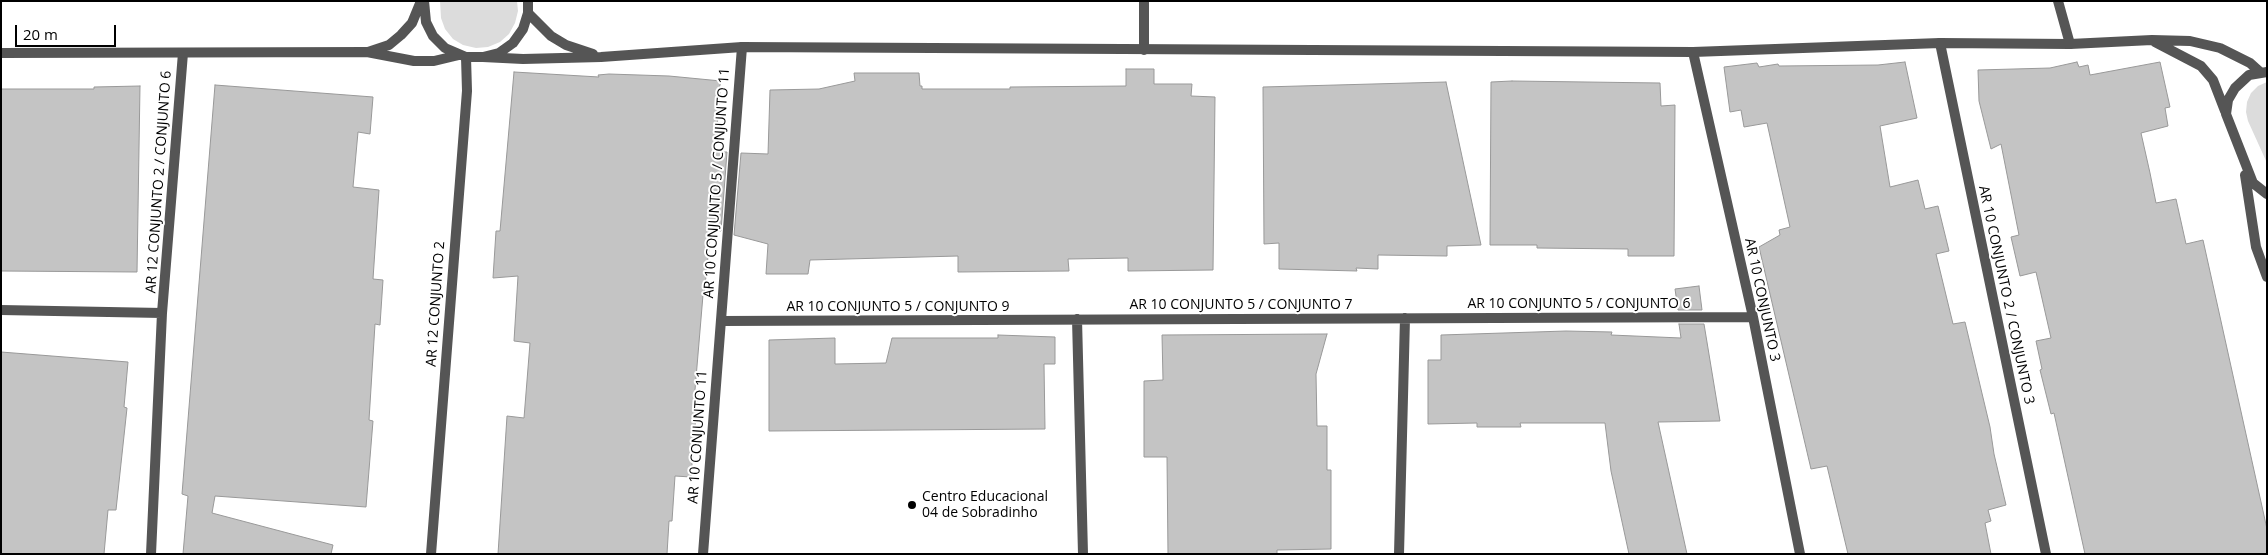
<!DOCTYPE html>
<style>
body{margin:0}
#map{position:relative;width:2268px;height:555px;overflow:hidden;background:#fff;font-family:"Open Sans",sans-serif}
canvas{display:block}
.frame{position:absolute;inset:0;border:2px solid #000;pointer-events:none}
.scale{position:absolute;left:15px;top:25px;width:101px;height:22px;box-sizing:border-box;border:2px solid #000;border-top:0;padding-left:6px;font-size:15px;line-height:18px;white-space:nowrap;color:#000;-webkit-text-stroke:4px #fff;paint-order:stroke}
</style>
<div id="map">
<canvas width="2268" height="555"></canvas>
<div class="frame"></div>
<div class="scale">20 m</div>
</div>
<script>
const g = document.querySelector('canvas').getContext('2d');
g.lineJoin = 'round';
function fill(path, color) { g.fillStyle = color; g.fill(path, 'evenodd'); }
const shape = rows => new Path2D(rows.map(r => 'M' + r).join(''));
function trace(path, color, width, dash) { g.strokeStyle = color; g.lineWidth = width; g.lineCap = dash ? 'butt' : 'round'; g.setLineDash(dash || []); g.stroke(path); }
function drawText(font, color, halo, rows, align = 'center') {
  g.font = font + ' "Open Sans",sans-serif'; g.lineWidth = 4; g.setLineDash([]); g.textBaseline = 'middle'; g.strokeStyle = halo; g.fillStyle = color; for (const [text, x, y, turn = 0] of rows) {
    g.save(); g.translate(x, y); g.rotate((+turn || 0) * Math.PI / 180); g.textAlign = isNaN(turn) ? turn : align; if (halo) g.strokeText(text, 0, 0); g.fillText(text, 0, 0); g.restore();
  }
}
fill(shape([
 [440,1,517,1,518,11,515,23,509,34,500,42,488,47,476,48,463,45,453,39,445,29,441,18],
 [2267,82,2267,163,2248,121,2246,112,2247,102,2251,93,2258,86]
]), '#dcdcdc');
const building = shape([
 [1905,62,1917,118,1880,126,1890,187,1918,180,1925,209,1938,206,1949,251,1936,254,1953,324,1965,322,1990,427,1994,454,2006,505,1988,510,1991,521,1985,523,1991,554,1848,554,1827,466,1811,469,1759,247,1780,235,1779,230,1790,227,1767,123,1744,127,1741,110,1730,112,1724,67,1757,63,1759,67,1778,64,1779,66,1878,65,1905,62],
 [2077,62,2079,67,2088,65,2090,75,2160,62,2170,107,2165,108,2168,126,2141,133,2150,173,2156,203,2176,199,2186,244,2203,240,2267,529,2267,554,2085,554,2054,413,2051,414,2040,370,2042,369,2036,341,2051,338,2036,272,2020,276,2011,237,2019,235,2001,144,1991,149,1979,101,1978,70,2050,68,2077,62],
 [1126,69,1154,69,1154,84,1192,84,1191,96,1215,97,1213,270,1128,271,1128,258,1068,259,1069,271,958,272,958,256,810,260,808,274,766,274,768,244,734,235,741,153,768,154,770,90,819,89,855,81,854,73,919,73,920,86,922,86,922,89,1010,89,1010,87,1126,86,1126,69],
 [514,72,599,77,598,75,609,74,669,76,721,81,718,93,720,92,715,152,727,152,721,231,711,229,704,295,703,295,695,390,698,390,691,477,675,476,672,521,669,521,667,554,498,554,507,416,524,418,530,343,514,341,518,276,493,278,496,231,500,231,514,72],
 [1512,81,1660,83,1661,106,1675,105,1674,256,1628,256,1628,249,1537,248,1537,245,1490,245,1491,82,1512,81],
 [1446,82,1481,245,1447,246,1447,256,1378,255,1378,269,1356,268,1357,271,1279,269,1279,243,1264,244,1263,87,1446,82],
 [215,85,373,97,370,134,358,132,353,187,379,190,373,279,383,280,380,325,375,324,369,420,373,421,366,507,215,496,212,513,333,545,331,554,183,554,188,496,182,494,215,85],
 [140,86,137,272,1,271,1,89,94,89,94,87,140,86],
 [1699,286,1702,310,1678,310,1675,289,1699,286],
 [1679,324,1704,324,1720,421,1658,422,1687,554,1629,554,1611,471,1605,423,1520,423,1521,427,1477,427,1477,423,1428,424,1428,360,1441,360,1441,335,1566,331,1612,332,1611,335,1681,338,1679,324],
 [1327,334,1316,374,1317,426,1327,426,1327,470,1331,470,1331,549,1277,550,1277,554,1168,554,1167,457,1144,457,1144,381,1163,380,1162,335,1327,334],
 [998,335,1055,337,1055,364,1044,364,1045,429,769,431,769,340,835,338,835,364,886,363,892,338,998,338,998,335],
 [1,352,128,362,124,407,127,408,116,510,108,510,104,554,1,554,1,352]
]);
fill(building, '#c4c4c4');
trace(building, '#999', 1);
trace(shape([
 [2058,1,2070,44],
 [1940,43,2046,554],
 [1144,50,1144,1],
 [1693,52,1753,317,1800,554],
 [1,310,162,313],
 [1077,319,1083,554],
 [721,321,1753,317],
 [151,554,162,313,183,53],
 [431,554,467,91,466,57],
 [703,554,742,47],
 [1399,554,1405,318]
]), '#555', 10);
trace(shape([
 [424,1,426,22,433,36,445,48,466,57,483,57,499,53,513,43,523,29,528,13,528,1],
 [528,13,551,36,566,45,593,54],
 [2155,42,2201,66,2213,80,2225,111],
 [368,52,389,45,401,35,412,23,421,1],
 [1,53,367,52,414,61,434,61,459,55],
 [483,57,523,59,601,57,742,47,1693,52,1940,43,2070,44,2152,40,2190,41,2220,48,2250,63,2260,72],
 [2267,72,2249,75,2235,88,2228,100,2226,114,2253,183,2267,194],
 [2245,175,2256,247,2267,277]
]), '#555', 10);
for (const [x, y, r, color] of [
 [912,505,5,"#000"]
]) { const dot = new Path2D(); dot.arc(x, y, r, 0, 2 * Math.PI); g.fillStyle = color; g.fill(dot); trace(dot, '#fff', 2); }
drawText('14px', '#000', '#fff', [
 ["AR 12 CONJUNTO 2 / CONJUNTO 6",159,182,-86],
 ["AR 10 CONJUNTO 5 / CONJUNTO 11",717,183,-86],
 ["AR 10 CONJUNTO 2 / CONJUNTO 3",2006,295,78],
 ["AR 10 CONJUNTO 3",1762,300,78],
 ["AR 12 CONJUNTO 2",436,304,-86],
 ["AR 10 CONJUNTO 5 / CONJUNTO 6",1579,304],
 ["AR 10 CONJUNTO 5 / CONJUNTO 7",1241,305],
 ["AR 10 CONJUNTO 5 / CONJUNTO 9",898,307],
 ["AR 10 CONJUNTO 11",698,437,-86]
]);
drawText('14px', '#000', '#fff', [
 ["Centro Educacional",922,497],
 ["04 de Sobradinho",922,513]
], 'left');
</script>
